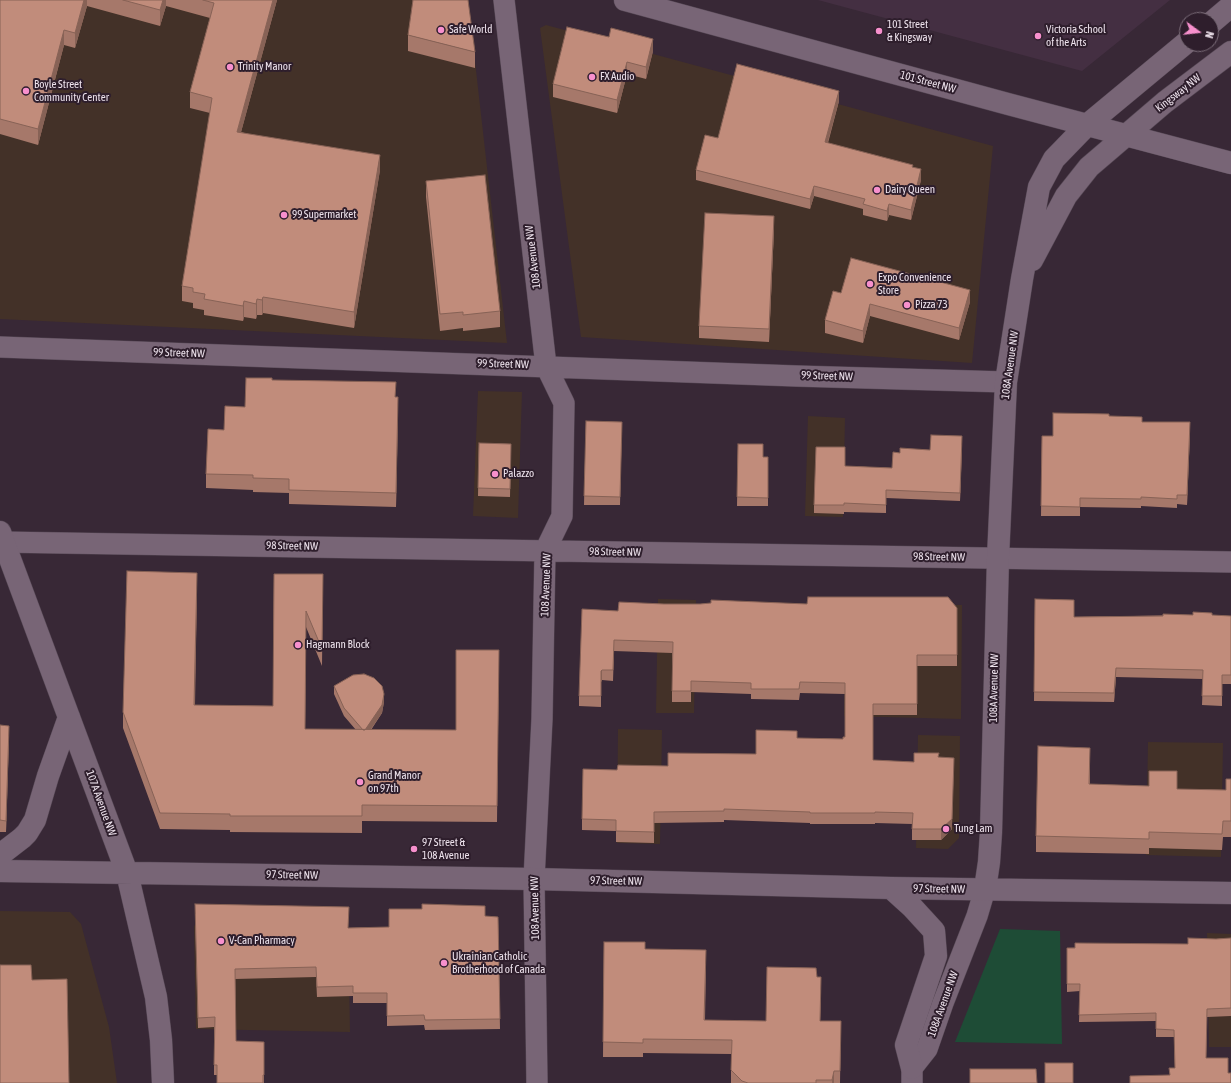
<!DOCTYPE html>
<style>
body{margin:0}
#map{position:relative;width:1231px;height:1083px;overflow:hidden;background:#382836;font-family:"Asap Condensed",sans-serif}
canvas{display:block}
.north{position:absolute;left:1179px;top:12px;width:40px;height:40px;box-sizing:border-box;background:#2e1e2c;border:1px solid #7b6d79;border-radius:50%;rotate:105deg;font-size:11px;font-weight:700;line-height:16px;text-align:center;color:#eee3ed}
.north::after{content:'';display:block;margin:auto;width:14px;height:18px;background:#f790cd;clip-path:polygon(50% 0,100% 100%,50% 72%,0 100%)}
</style>
<div id="map">
<canvas width="1231" height="1083"></canvas>
<div class="north">N</div>
</div>
<script>
const g = document.querySelector('canvas').getContext('2d');
g.lineJoin = 'round';
function fill(path, color) { g.fillStyle = color; g.fill(path, 'evenodd'); }
const shape = rows => new Path2D(rows.map(r => 'M' + r).join(''));
function trace(path, color, width, dash) { g.strokeStyle = color; g.lineWidth = width; g.lineCap = dash ? 'butt' : 'round'; g.setLineDash(dash || []); g.stroke(path); }
function drawText(font, color, halo, rows, align = 'center') {
  g.font = font + ' "Asap Condensed",sans-serif'; g.lineWidth = 4; g.setLineDash([]); g.textBaseline = 'middle'; g.strokeStyle = halo; g.fillStyle = color; for (const [text, x, y, turn = 0] of rows) {
    g.save(); g.translate(x, y); g.rotate((+turn || 0) * Math.PI / 180); g.textAlign = isNaN(turn) ? turn : align; if (halo) g.strokeText(text, 0, 0); g.fillText(text, 0, 0); g.restore();
  }
}
fill(shape([
 [0,0,468,0,507,343,0,319],
 [546,25,993,146,972,363,581,337,540,28],
 [478,391,522,392,518,518,473,516],
 [808,416,845,418,843,517,805,516],
 [658,599,696,600,694,713,656,713],
 [846,603,962,605,961,719,844,716],
 [618,729,662,730,660,844,617,843],
 [918,735,960,736,959,838,948,849,916,848],
 [1148,742,1223,743,1221,857,1146,855],
 [0,911,70,912,81,924,109,1027,117,1083,0,1083],
 [205,914,348,917,350,1032,196,1029,194,926],
 [1207,933,1231,934,1231,1047,1209,1047]
]), '#433128');
fill(shape([
 [818,0,1170,0,1082,71]
]), '#442f42');
fill(shape([
 [1000,929,1060,931,1062,1044,955,1042]
]), '#1e4c36');
const street = shape([
 [504,0,546,366,564,403,562,516,545,551,542,719,534,879,537,1083],
 [0,347,796,376,1006,382],
 [0,542,1231,562],
 [912,1083,912,1068,927,1049,943,1003,977,916,985,889]
]);
const secondary = shape([
 [625,0,1008,104,1231,163],
 [1211,23,1231,6],
 [1032,260,1066,196,1089,167,1165,102,1231,52],
 [0,532,127,873,156,997,161,1040,163,1083],
 [0,855,22,838,27,833,35,820,48,776,69,717],
 [0,871,534,879,891,888,1231,893],
 [891,888,912,907,934,931,936,956,906,1045,912,1068],
 [985,889,989,862,991,832,998,558,1006,382,1022,279,1039,187,1054,159,1087,125,1187,42]
]);
trace(street, '#554754', 22);
trace(secondary, '#554754', 23);
trace(street, '#786576', 21);
trace(secondary, '#786576', 22);
fill(shape([
 [0,0,277,0,241,132,380,170,354,328,263,313,262,315,257,315,256,319,244,317,243,321,204,315,204,310,193,308,193,303,182,301,182,286,210,113,190,108,190,92,210,18,166,6,160,26,87,6,75,48,64,45,38,145,0,134],
 [408,35,475,52,475,68,408,51],
 [653,51,646,79,627,74,617,113,553,97,553,84],
 [839,101,828,143,913,167,921,180,911,220,889,215,887,221,863,215,863,209,814,196,810,209,696,180,696,170,718,138],
 [426,181,500,311,500,327,463,331,463,328,440,331,426,197],
 [774,229,769,342,699,338,699,326],
 [841,293,970,302,959,340,870,316,863,343,825,333,825,320],
 [272,380,396,397,398,411,396,507,289,504,289,493,253,492,253,490,206,488,206,474,224,430,245,407],
 [1109,416,1190,432,1187,505,1177,504,1177,508,1141,506,1141,508,1080,507,1080,516,1041,516,1042,436,1053,436],
 [586,421,622,422,620,505,584,505],
 [479,443,511,444,510,497,478,496],
 [738,444,763,457,768,457,768,506,737,506],
 [962,445,960,501,886,498,886,513,844,512,844,514,814,513,814,505,845,466,892,468,900,453,930,450],
 [274,574,323,574,322,666,306,627,305,729,356,730,344,716,334,694,334,686,384,702,382,713,371,730,456,730,499,650,497,822,362,821,362,833,230,832,230,830,160,829,123,728,123,712,197,589,195,705,273,706],
 [1035,599,1074,617,1193,615,1231,616,1231,684,1222,684,1222,706,1202,705,1203,679,1116,677,1114,702,1034,701],
 [664,604,807,604,957,608,957,666,917,666,917,715,873,715,873,760,914,762,939,757,952,829,941,840,912,840,912,824,875,823,875,824,810,824,810,823,724,820,724,822,654,823,654,843,616,842,616,831,582,830,582,819,617,770,668,766,756,754,797,738,843,739,845,737,845,694,800,693,799,700,751,699,751,694,691,692,691,702,672,702,672,653,614,651,613,681,602,680,601,682,601,707,579,706,579,696,618,611],
 [0,725,9,737,6,832,0,832],
 [1090,764,1090,784,1177,789,1226,790,1231,779,1231,837,1223,837,1222,850,1149,848,1149,854,1036,852,1036,836],
 [195,914,348,928,389,927,485,916,498,917,500,1029,425,1030,424,1025,387,1026,387,1003,353,1003,353,996,317,997,316,977,235,979,236,1041,264,1042,264,1083,217,1083,217,1075,214,1075,214,1027,198,1028],
 [1231,938,1231,1016,1207,1017,1206,1058,1170,1075,1175,1068,1174,1037,1156,1037,1156,1021,1079,1022,1080,991,1067,992,1067,948,1188,944,1216,939],
 [604,942,645,949,706,964,705,1020,766,1021,817,977,821,992,820,1021,841,1021,840,1083,731,1083,731,1054,643,1053,643,1057,603,1057]
]), '#a6786a');
fill(shape([
 [84,0,87,0,87,6,75,48,75,33],
 [163,0,166,0,166,6,160,26,160,10],
 [273,0,277,0,237,147,237,132],
 [64,30,64,45,38,145,38,129],
 [653,39,653,51,646,79,646,67],
 [627,62,627,74,617,113,617,100],
 [839,91,839,101,825,152,825,142],
 [380,155,380,170,354,328,354,312],
 [921,169,921,180,911,220,911,210],
 [814,186,814,196,810,209,810,199],
 [889,204,889,215,887,221,887,211],
 [774,216,774,229,769,342,769,329],
 [970,290,970,302,959,340,959,328],
 [263,297,263,313,262,315,262,300],
 [257,299,257,315,256,319,256,304],
 [244,301,244,317,243,321,243,306],
 [870,304,870,316,863,343,863,331],
 [398,397,398,411,396,507,396,493],
 [1190,422,1190,432,1187,505,1187,495],
 [962,436,962,445,960,501,960,493],
 [197,573,197,589,194,721,194,705],
 [1116,668,1116,677,1114,702,1114,693],
 [602,670,602,680,601,682,601,707,601,671],
 [384,694,384,702,382,713,364,739,364,731],
 [9,726,9,737,6,832,6,821],
 [954,758,952,829,941,840,941,829],
 [834,1071,834,1083,832,1083,832,1080]
]), '#876256');
const building = shape([
 [0,0,84,0,75,33,64,30,38,129,0,119,0,0],
 [123,0,163,0,160,10,123,0],
 [203,0,273,0,237,132,380,155,354,312,263,297,262,300,257,299,256,304,244,301,243,306,204,299,205,294,193,292,193,288,182,286,212,98,190,92,214,3,203,0],
 [413,0,468,0,475,52,408,35,413,0],
 [567,27,609,37,611,28,653,39,646,67,627,62,617,100,553,84,567,27],
 [737,64,839,91,825,142,913,165,912,167,921,169,911,210,889,204,887,211,863,204,865,199,814,186,810,199,696,170,705,135,718,138,737,64],
 [485,175,500,311,463,315,463,312,440,314,426,181,485,175],
 [705,213,774,216,769,329,699,326,705,213],
 [851,258,970,290,959,328,870,304,863,331,825,320,833,291,841,293,851,258],
 [246,378,272,378,272,380,396,382,395,397,398,397,396,493,289,490,289,479,253,478,253,475,206,474,208,429,224,430,225,406,245,407,246,378],
 [1053,413,1109,414,1109,416,1142,417,1142,422,1190,422,1187,495,1177,495,1177,499,1141,497,1141,499,1080,498,1080,507,1041,506,1042,436,1053,436,1053,413],
 [586,421,622,422,620,497,584,496,586,421],
 [931,435,962,436,960,493,886,490,886,505,844,503,844,505,814,505,816,447,845,447,845,466,892,468,893,452,900,453,900,448,930,450,931,435],
 [479,443,511,444,510,489,478,488,479,443],
 [738,444,763,444,763,457,768,457,768,498,737,497,738,444],
 [127,571,197,573,194,705,273,706,274,574,323,574,322,649,306,611,305,729,456,730,456,650,499,650,497,806,362,805,362,816,230,816,230,814,160,813,123,712,127,571],
 [808,597,948,597,957,608,957,655,917,655,917,704,873,704,873,760,914,762,914,753,939,753,938,757,954,758,952,819,941,829,912,829,913,813,875,812,875,813,810,813,810,812,724,809,724,811,654,812,654,832,616,831,616,820,582,819,583,769,617,770,618,765,668,766,668,753,756,754,756,730,797,731,797,738,843,739,843,737,845,737,845,683,800,682,799,689,751,689,751,683,691,681,691,691,672,691,673,642,614,640,613,670,602,670,601,671,601,696,579,696,582,609,618,611,619,602,664,604,700,604,711,603,711,600,807,604,808,597],
 [1035,599,1074,600,1074,617,1163,616,1163,614,1193,615,1193,612,1212,613,1212,615,1231,616,1231,675,1222,675,1222,696,1202,696,1203,670,1116,668,1114,693,1034,692,1035,599],
 [364,674,374,678,382,686,384,694,382,705,365,730,363,730,344,708,334,686,353,675,364,674],
 [0,725,9,726,6,821,0,820,0,725],
 [1038,746,1090,748,1089,784,1149,786,1149,771,1177,771,1177,789,1226,790,1226,779,1231,779,1231,821,1223,821,1222,834,1149,832,1149,839,1036,836,1038,746],
 [195,904,349,907,348,928,389,927,389,909,422,909,422,904,485,906,485,916,498,917,500,1019,425,1020,424,1015,387,1016,387,993,353,993,353,986,317,987,316,967,235,969,236,1041,264,1042,264,1075,263,1075,263,1083,217,1083,217,1065,214,1065,215,1017,198,1018,195,904],
 [1188,938,1216,939,1231,938,1231,1008,1207,1009,1206,1058,1228,1058,1228,1073,1231,1073,1231,1083,1130,1083,1130,1076,1170,1075,1169,1068,1175,1068,1174,1030,1156,1029,1156,1013,1079,1015,1080,984,1067,984,1067,948,1075,948,1075,943,1188,944,1188,938],
 [604,942,645,942,645,949,706,950,704,1020,766,1021,767,967,816,968,817,977,821,977,820,1021,841,1021,840,1071,834,1071,832,1080,816,1080,816,1083,748,1083,742,1081,731,1070,732,1040,643,1039,643,1043,603,1042,604,942],
 [0,965,31,965,32,980,67,979,69,1083,0,1083,0,965],
 [1045,1063,1073,1063,1073,1083,1045,1083,1045,1063],
 [970,1069,1036,1069,1037,1083,970,1083,970,1069]
]);
fill(building, '#c18c7b');
trace(building, '#876256', 1);
for (const [x, y, r, color] of [
 [441,30,4,"#f790cd"],
 [879,31,4,"#f790cd"],
 [1038,36,4,"#f790cd"],
 [230,67,4,"#f790cd"],
 [592,77,4,"#f790cd"],
 [26,91,4,"#f790cd"],
 [877,190,4,"#f790cd"],
 [284,215,4,"#f790cd"],
 [870,284,4,"#f790cd"],
 [907,305,4,"#f790cd"],
 [495,474,4,"#f790cd"],
 [298,645,4,"#f790cd"],
 [360,782,4,"#f790cd"],
 [946,829,4,"#f790cd"],
 [414,849,4,"#f790cd"],
 [221,941,4,"#f790cd"],
 [444,963,4,"#f790cd"]
]) { const dot = new Path2D(); dot.arc(x, y, r, 0, 2 * Math.PI); g.fillStyle = color; g.fill(dot); trace(dot, '#2e1e2c', 1.5); }
drawText('11px', '#eee3ed', '#2e1e2c', [
 ["101 Street",887,25],
 ["& Kingsway",887,38],
 ["Safe World",449,30],
 ["Victoria School",1046,30],
 ["of the Arts",1046,43],
 ["Trinity Manor",238,67],
 ["FX Audio",600,77],
 ["Boyle Street",34,85],
 ["Community Center",34,98],
 ["Dairy Queen",885,190],
 ["99 Supermarket",292,215],
 ["Expo Convenience",878,278],
 ["Store",878,291],
 ["Pizza 73",915,305],
 ["Palazzo",503,474],
 ["Hagmann Block",306,645],
 ["Grand Manor",368,776],
 ["on 97th",368,789],
 ["Tung Lam",954,829],
 ["97 Street &",422,843],
 ["108 Avenue",422,856],
 ["V-Can Pharmacy",229,941],
 ["Ukrainian Catholic",452,957],
 ["Brotherhood of Canada",452,970]
], 'left');
drawText('11px', '#eee3ed', '#2e1e2c', [
 ["101 Street NW",928,82,15],
 ["Kingsway NW",1178,93,-38],
 ["108 Avenue NW",533,257,-97],
 ["99 Street NW",179,353,2],
 ["99 Street NW",503,364,2],
 ["108A Avenue NW",1010,365,-82],
 ["99 Street NW",827,376,2],
 ["98 Street NW",292,546,1],
 ["98 Street NW",615,552,1],
 ["98 Street NW",939,557,1],
 ["108 Avenue NW",546,585,-88],
 ["108A Avenue NW",994,688,-89],
 ["107A Avenue NW",101,803,70],
 ["97 Street NW",292,875,1],
 ["97 Street NW",616,881,1],
 ["97 Street NW",939,889,1],
 ["108 Avenue NW",535,908,-91],
 ["108A Avenue NW",943,1004,-70]
]);
</script>
